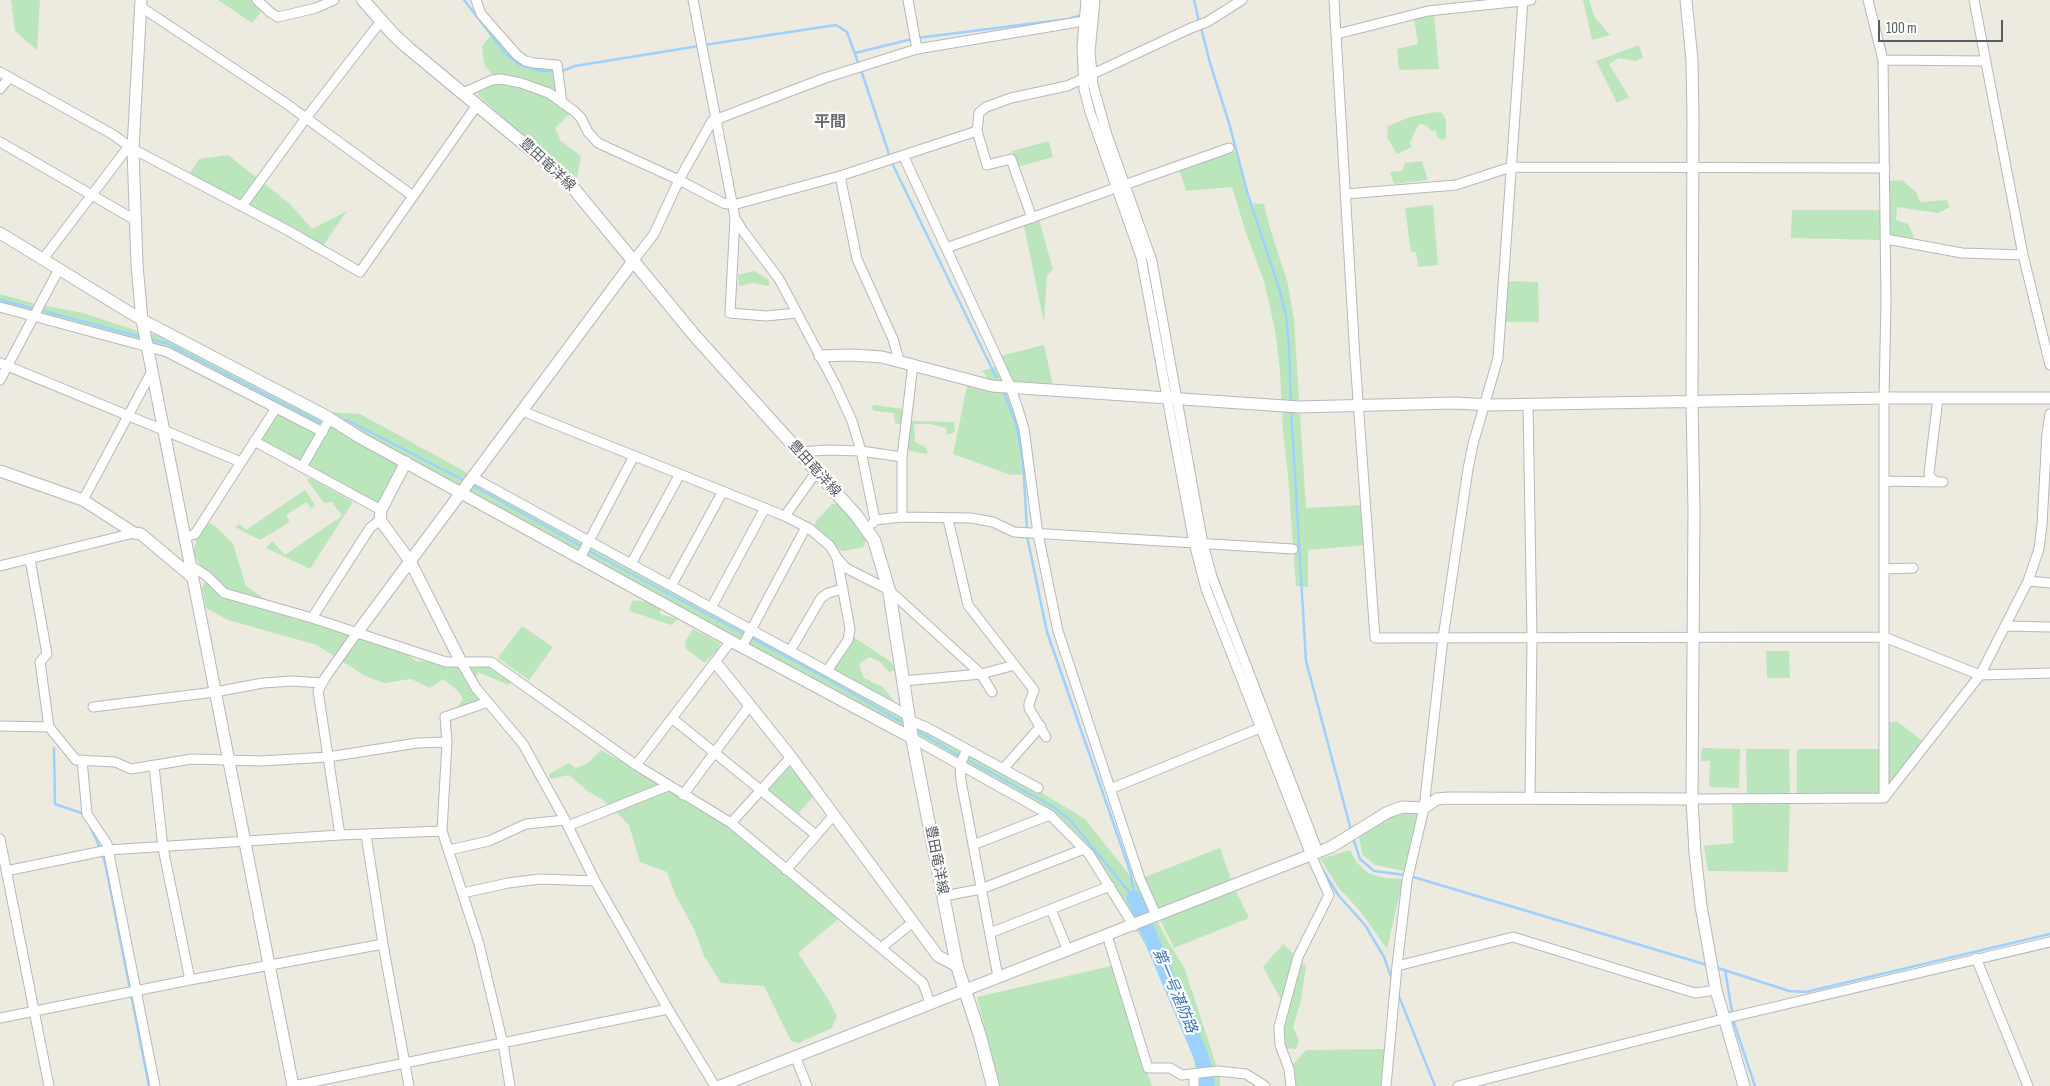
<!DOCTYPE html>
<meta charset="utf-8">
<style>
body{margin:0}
#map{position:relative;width:2050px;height:1086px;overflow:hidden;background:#edeae0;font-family:"Sofia Sans Condensed",sans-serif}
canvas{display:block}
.scale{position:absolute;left:1878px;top:20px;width:125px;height:22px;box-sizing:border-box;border:2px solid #595c62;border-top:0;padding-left:6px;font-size:15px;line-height:18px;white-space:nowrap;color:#595c62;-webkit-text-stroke:4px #fff;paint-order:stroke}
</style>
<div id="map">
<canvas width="2050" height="1086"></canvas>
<div class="scale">100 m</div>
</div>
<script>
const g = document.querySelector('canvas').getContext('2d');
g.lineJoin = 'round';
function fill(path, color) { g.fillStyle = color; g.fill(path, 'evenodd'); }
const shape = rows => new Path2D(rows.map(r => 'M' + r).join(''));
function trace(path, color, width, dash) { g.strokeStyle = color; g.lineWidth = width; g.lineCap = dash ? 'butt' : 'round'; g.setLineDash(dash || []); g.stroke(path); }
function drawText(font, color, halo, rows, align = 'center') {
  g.font = font + ' "Sofia Sans Condensed","Noto Sans JP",sans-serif'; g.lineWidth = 4.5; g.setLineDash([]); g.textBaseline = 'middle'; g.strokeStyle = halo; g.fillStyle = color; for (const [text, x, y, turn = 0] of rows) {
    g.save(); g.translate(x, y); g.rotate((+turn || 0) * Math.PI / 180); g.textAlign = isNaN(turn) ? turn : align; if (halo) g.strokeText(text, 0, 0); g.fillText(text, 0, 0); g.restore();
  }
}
fill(shape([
 [11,0,40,0,37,50,15,31],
 [218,0,257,0,265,7,252,23],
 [1583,0,1589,0,1595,18,1610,35,1592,40],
 [1434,15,1439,69,1399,70,1397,49,1418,44,1414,19],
 [494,30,524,59,554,65,562,103,573,111,555,128,561,141,581,156,577,178,548,155,531,148,519,132,478,95,478,86,495,79,484,64,482,47],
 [1639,45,1643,58,1636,61,1619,58,1609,64,1629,97,1617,103,1596,61],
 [1436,112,1442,113,1446,120,1446,137,1443,140,1437,137,1436,130,1433,132,1426,125,1419,124,1410,142,1412,147,1397,154,1387,137,1388,126,1410,117],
 [1049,141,1053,157,1017,167,1012,151],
 [1229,148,1236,153,1249,203,1264,204,1269,225,1288,284,1294,320,1306,508,1361,505,1364,545,1308,550,1308,587,1296,586,1288,475,1283,430,1280,371,1275,330,1264,281,1246,233,1232,187,1186,191,1179,169],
 [228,155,290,204,312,229,347,211,322,247,187,177,199,159],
 [1422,161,1428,180,1394,184,1390,172,1402,171,1405,163],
 [1902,180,1916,192,1920,202,1947,200,1950,207,1938,213,1897,207,1896,220,1908,224,1914,237,1908,239,1889,237,1889,181],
 [1433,205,1438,265,1418,267,1416,252,1411,252,1405,208],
 [1792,210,1885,210,1881,240,1791,238],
 [1038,216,1053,270,1047,275,1044,323,1023,221],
 [754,271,769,280,769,286,753,283,739,286,738,275],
 [1504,281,1538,282,1539,322,1499,322],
 [0,294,36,304,83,313,144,333,161,335,316,411,360,414,838,676,834,668,852,636,891,662,895,670,889,672,879,661,869,657,859,664,864,678,883,687,896,704,874,696,1006,771,1085,819,1142,891,1167,940,1184,967,1212,1052,1220,1078,1220,1086,1197,1086,1194,1058,1168,987,1148,949,1100,871,1046,813,406,462,381,510,259,440,277,411,167,352,0,307],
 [1044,345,1054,390,1010,386,1024,429,1030,474,1011,475,953,454,968,381,993,385,982,371,1000,365,996,357],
 [873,405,904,409,904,425,895,423,894,413,874,411,872,409],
 [911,421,954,422,955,432,947,435,946,428,930,424,914,424,915,442,925,447,928,452,926,454,909,451,907,443],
 [310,478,353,502,310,569,266,548,272,541,285,555,342,516,332,502,324,503,307,480],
 [305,490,315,505,312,509,306,502,286,515,290,522,260,540,235,527,240,524,246,530],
 [845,503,866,539,864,547,843,551,830,546,814,529,816,521,832,504],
 [206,522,214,525,233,544,246,586,295,620,322,622,397,647,416,661,486,662,511,683,508,685,478,672,473,685,485,702,455,710,463,699,458,691,443,679,430,688,411,679,384,683,365,676,317,645,228,620,206,608,202,589,207,576,193,554,197,536],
 [633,600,657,604,661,607,660,614,678,619,671,625,630,611,630,606],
 [522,626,553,647,529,680,498,658],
 [693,629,720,643,719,648,705,663,686,649,685,642],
 [1766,651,1789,651,1790,678,1767,678],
 [1897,721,1926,744,1887,794,1884,723],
 [1702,748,1740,749,1739,788,1709,787,1710,761,1701,761],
 [1746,749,1789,749,1790,799,1788,872,1708,871,1704,846,1733,843,1732,799,1747,795],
 [1797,749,1884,749,1884,798,1797,798],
 [601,750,683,795,731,823,824,902,838,919,798,953,828,999,837,1016,832,1028,798,1043,791,1041,764,986,721,983,704,956,695,931,675,894,667,872,640,862,629,825,603,800,586,790,569,775,550,779,549,774,569,763,576,768,588,763],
 [791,757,816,793,795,818,763,787],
 [1419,812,1409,872,1375,865,1362,854,1359,836,1394,814],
 [1220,848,1233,885,1249,918,1174,948,1140,879],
 [1350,850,1357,863,1368,873,1385,878,1403,879,1387,949,1361,912,1338,887,1320,859],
 [1283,944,1306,966,1301,1000,1293,1027,1299,1040,1296,1049,1281,1048,1284,1005,1263,967],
 [1111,966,1152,1086,999,1086,977,997],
 [1389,1049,1386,1086,1291,1086,1289,1069,1306,1050]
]), '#bbe6bc');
trace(shape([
 [464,0,506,54,522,66,543,71,562,71,575,66,699,46],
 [1194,0,1199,22],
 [1201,27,1210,63,1229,123,1248,195,1280,291,1286,316,1289,347,1291,404],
 [917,38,1068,19,1082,15],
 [704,45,836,25,847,32,859,65],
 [855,53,912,39],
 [861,70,890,157],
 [1092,98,1097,119],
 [892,163,996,377],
 [1149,279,1159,332],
 [0,300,35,309],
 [40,310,141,337],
 [149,339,166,343,323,424],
 [1004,393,1016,424,1023,461,1027,530],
 [1291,409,1306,661,1351,830],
 [341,421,347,420,465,481],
 [472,485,583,547],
 [1027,536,1047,632,1131,874,1134,896],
 [587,550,746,635],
 [750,637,833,682,905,724],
 [916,730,961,757],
 [54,748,55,804,84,814],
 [966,759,1052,806,1070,820,1134,898],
 [89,824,100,848],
 [1353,838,1360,859,1374,871,1405,875],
 [102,854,105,862,149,1086],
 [1322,869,1339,896,1365,925,1384,957,1392,979],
 [1410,876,1707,965],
 [1715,967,1789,991,1806,992,2050,934],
 [1725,970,1734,1023,1755,1086],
 [1398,994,1435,1086]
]), '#9dd1ff', 2.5);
trace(shape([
 [1134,898,1200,1054,1207,1075,1207,1086]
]), '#9dd1ff', 15);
const minor = shape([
 [257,0,271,13,278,17,316,8,334,0],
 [476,0,481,14,517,55,525,61,534,63,557,65,562,103],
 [693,0,735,218,743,231,779,279,835,384,852,421,861,451,875,520],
 [908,0,917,49],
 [1086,0,1082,47,1084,89,1090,112,1141,257,1194,543,1206,589,1311,855,1329,895,1298,957,1279,1027,1280,1045,1289,1069,1291,1086],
 [1095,0,1090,52,1093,85,1107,135,1152,261,1203,544,1212,577,1318,852],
 [1334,0,1355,358,1375,638,1884,637,1980,675,2050,673],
 [1868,0,1883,60,1886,301,1884,398,1884,798],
 [1974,0,2023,255,2050,365],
 [141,7,284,102,413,196],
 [1337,34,1428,11,1531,0],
 [1883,60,1986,61],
 [0,72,112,134,133,149,287,230,360,272,477,105],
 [0,89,9,78],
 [463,93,492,80,501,79,521,83,549,93,574,111,581,118,588,132,598,143,679,180,723,203,733,205,840,176,977,131],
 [0,142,135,220],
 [903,155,1010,386,1018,409,1024,429,1038,534,1058,631,1140,879,1156,915],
 [840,176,857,259,893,339,899,360],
 [1346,194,1456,185,1511,167,1885,168],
 [242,206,306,118,381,21],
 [735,218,730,313,766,316,797,313],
 [1032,218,1011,159,987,165,977,131,979,113,986,107,1011,98,1067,86,1191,28,1207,22,1242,0],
 [1886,239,1962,253,2023,255],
 [946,248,1229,148],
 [43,259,129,146],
 [634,260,654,234,679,180,712,121,825,78,917,49,1084,21],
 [0,307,167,352,323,432],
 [0,363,241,462],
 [0,380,59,269],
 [1528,404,1532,638,1530,798],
 [522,411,787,517,810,529,830,546,837,558,850,629,848,640,827,671],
 [254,441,381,510],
 [800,452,828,450,861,451,902,457],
 [302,467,330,418],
 [472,477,909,716],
 [1884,481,1943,482],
 [1935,481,1930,477,1929,473,1938,398],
 [83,500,152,371],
 [785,516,817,471],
 [902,517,902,457,913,364],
 [948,519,968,605,1034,690,1029,704,1029,708,1046,737],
 [873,523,875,520,902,517,971,518,993,522,1014,532,1293,549],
 [185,537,195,534,276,408],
 [580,558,634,456],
 [837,558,846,568,889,590,981,674,992,692],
 [30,559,47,654,40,662,49,727,76,760,115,762,131,769,192,759,261,761,328,757,417,743,447,742],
 [631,564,680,474],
 [190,565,207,576,224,593,312,618,446,662,491,662,636,765,731,823,923,983,930,1003],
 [0,566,134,533],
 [1884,569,1913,568],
 [2028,581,2050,583],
 [671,586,723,491],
 [711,608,765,508],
 [312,618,370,528,380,520],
 [2007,626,2050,627],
 [742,647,806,527],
 [790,651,821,598,828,593,843,589],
 [461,662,476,688,523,744,565,820,595,881,668,1009,715,1086],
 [903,681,981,674,1015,665],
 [488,702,445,717,447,742,442,831,479,944,503,1044,510,1086],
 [93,707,215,692,263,683,292,681,322,683],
 [673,719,816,835],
 [909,720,928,728,1038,788],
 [0,726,49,727],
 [912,738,1050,815,1089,854,1134,926],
 [967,749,960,765,961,781,998,977],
 [82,760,87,814,107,844,155,1086],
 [636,765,731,641],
 [154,766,163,848,190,980],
 [1003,769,1041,726],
 [1110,789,1260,728],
 [683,795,750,705],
 [1884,798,1980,675,2028,581,2039,549,2042,525,2047,433,2050,414],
 [1692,799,1884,798],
 [731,823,791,757],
 [568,826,668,786],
 [340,835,318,691,325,678,356,634],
 [366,835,383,944,409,1086],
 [0,839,49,1086],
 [973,845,1050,815],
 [449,850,489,841,526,824,565,820],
 [786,870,833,816],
 [6,871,108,850,340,835,442,831],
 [463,893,508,883,540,879,595,881],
 [944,896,981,889,1084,849],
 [1051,909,1068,951],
 [990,933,1110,886],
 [1107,935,1148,1068,1170,1068,1182,1075,1218,1071,1246,1074,1265,1086],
 [881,948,913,922],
 [1976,958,2028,1086],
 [1397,966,1513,937,1695,993,1716,990],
 [0,1018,190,980,383,944],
 [795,1056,807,1086],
 [1194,1074,1194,1086],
 [293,1086,668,1009],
 [1386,1086,1397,966,1407,881,1424,808,1443,638,1468,469,1473,444,1498,358,1523,0],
 [1458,1086,1723,1019,2050,942]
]);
const tertiary = shape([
 [141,0,133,149,137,265,142,320,293,1086],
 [1686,0,1692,60,1693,118,1692,402,1694,510,1692,799,1695,853,1701,906,1716,990,1744,1086],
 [0,233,142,320,326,416,359,437,731,641,912,738],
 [820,356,851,355,882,357,992,386,1299,407,1455,403,1490,405,1884,398,2050,398],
 [406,462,381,510,380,520,410,561,461,662],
 [0,471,83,500,134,533,141,534,192,577],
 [356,634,634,260],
 [716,663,791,757,938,956,957,966],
 [720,1086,1331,847,1388,812,1402,807,1424,808,1437,799,1448,798,1692,799]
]);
const secondary = shape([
 [363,0,393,34,407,47,565,178,695,336,856,515,874,540,889,590,912,738,957,966,980,1036,993,1086]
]);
trace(minor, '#b6b8bd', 11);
trace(tertiary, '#b6b8bd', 13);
trace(secondary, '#b6b9c0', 14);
trace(minor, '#fff', 9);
trace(tertiary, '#fff', 11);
trace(secondary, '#fff', 12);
drawText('14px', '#595c62', '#fff', [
 ["豊田竜洋線",547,165,43],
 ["豊田竜洋線",814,469,48],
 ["豊田竜洋線",936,860,79]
]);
drawText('italic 15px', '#3b76bd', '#fff', [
 ["第一号湛防路",1174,991,67]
]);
drawText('bold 16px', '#6a6e74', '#fff', [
 ["平間",830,123]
]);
</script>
